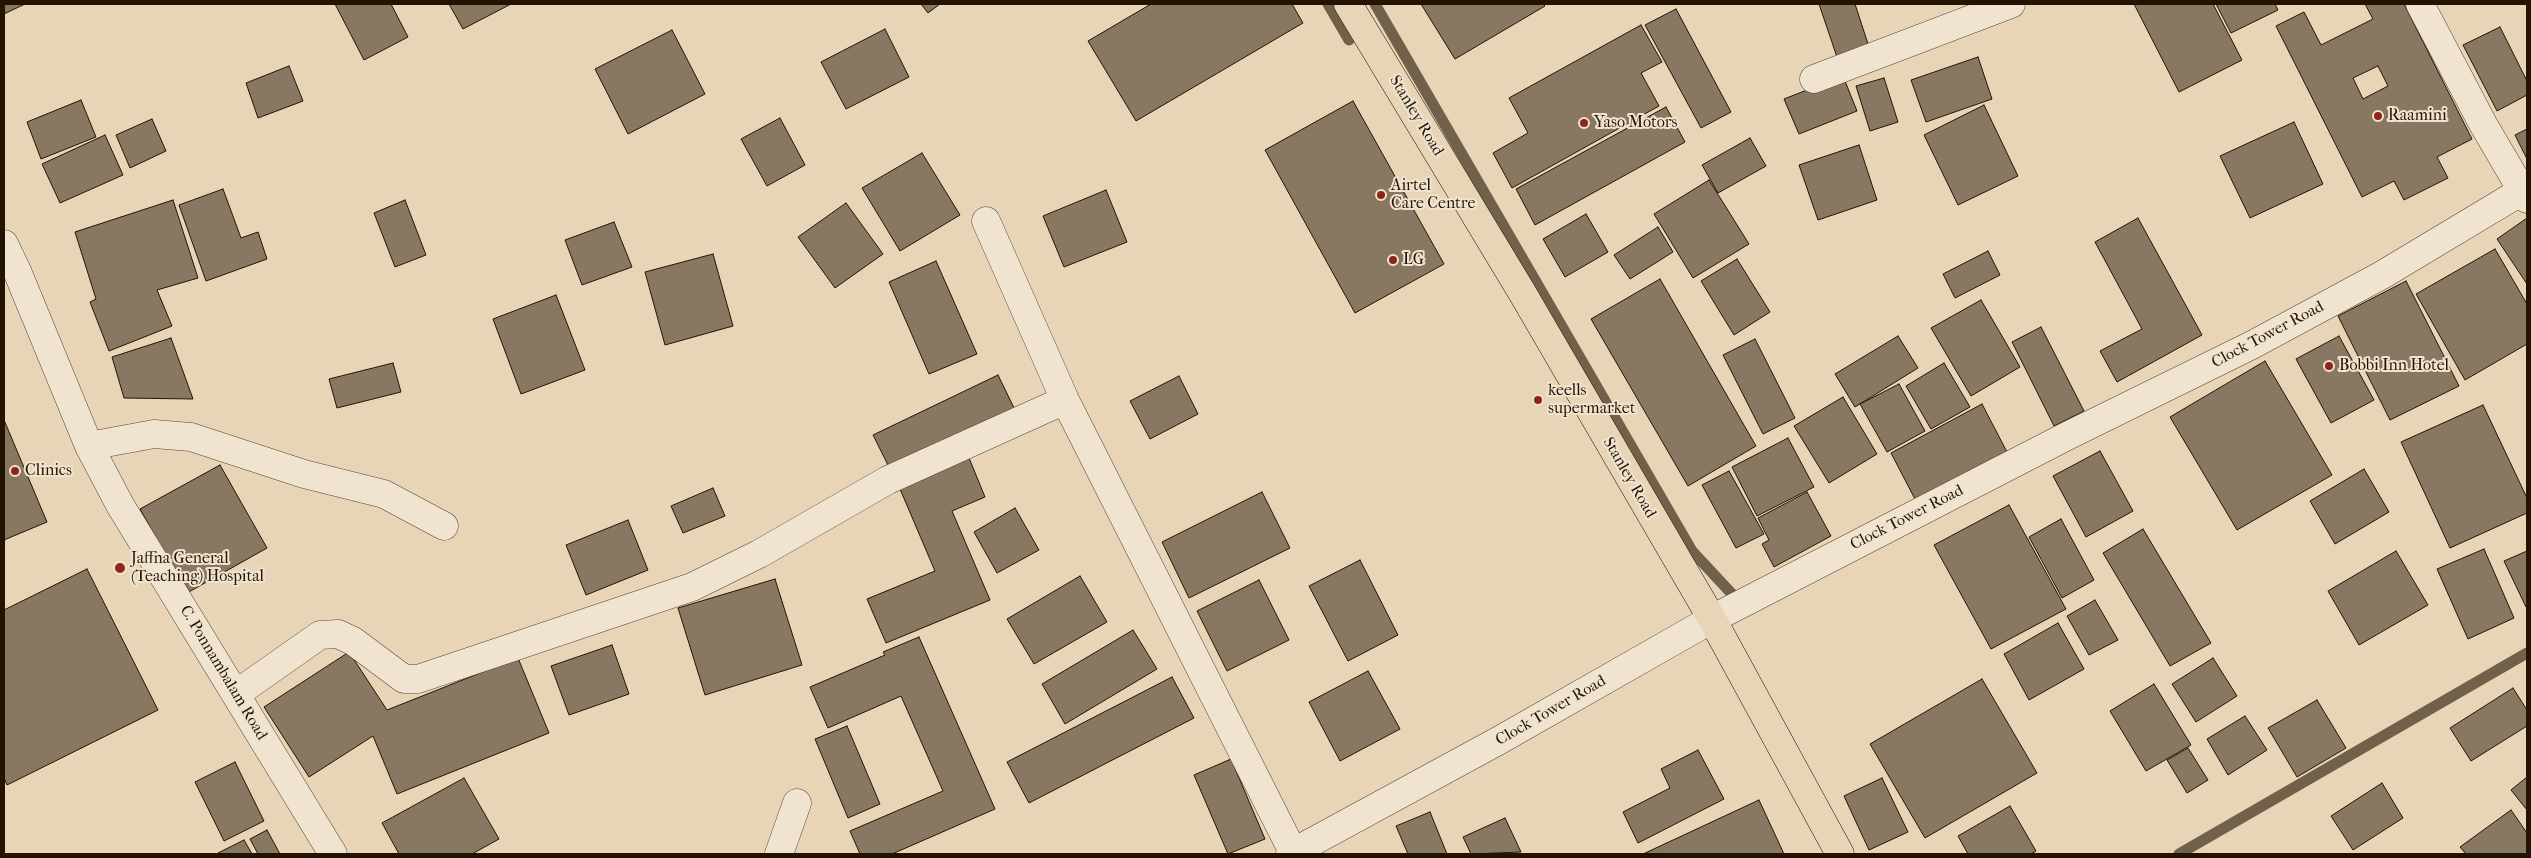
<!DOCTYPE html>
<style>
body{margin:0}
#map{position:relative;width:2531px;height:858px;overflow:hidden;background:#e8d5b8;font-family:"IM FELL French Canon",serif}
canvas{display:block}
.frame{position:absolute;inset:0;border:5px solid #231402;pointer-events:none}
</style>
<div id="map">
<canvas width="2531" height="858"></canvas>
<div class="frame"></div>
</div>
<script>
const g = document.querySelector('canvas').getContext('2d');
g.lineJoin = 'round';
const shape = rows => new Path2D(rows.map(r => 'M' + r).join(''));
function trace(path, color, width, dash) { g.strokeStyle = color; g.lineWidth = width; g.lineCap = dash ? 'butt' : 'round'; g.setLineDash(dash || []); g.stroke(path); }
function fill(path, color) { g.fillStyle = color; g.fill(path, 'evenodd'); }
function drawText(font, color, halo, rows, align = 'center') {
  g.font = font + ' "IM FELL French Canon",serif'; g.lineWidth = 4; g.setLineDash([]); g.textBaseline = 'middle'; g.strokeStyle = halo; g.fillStyle = color; for (const [text, x, y, turn = 0] of rows) {
    g.save(); g.translate(x, y); g.rotate((+turn || 0) * Math.PI / 180); g.textAlign = isNaN(turn) ? turn : align; if (halo) g.strokeText(text, 0, 0); g.fillText(text, 0, 0); g.restore();
  }
}
trace(shape([
 [1328,4,1349,40],
 [1375,4,1692,551,1732,594],
 [2179,854,2527,653]
]), '#71604a', 11);
const building = shape([
 [4,4,25,4,4,14,4,4],
 [335,4,391,4,408,37,364,60,335,4],
 [449,4,511,4,463,29,449,4],
 [921,4,940,4,928,13,921,4],
 [1151,4,1292,4,1303,23,1136,121,1088,41,1151,4],
 [1421,4,1543,4,1545,6,1455,59,1421,4],
 [1819,4,1855,4,1869,47,1837,57,1819,4],
 [2134,4,2213,4,2242,60,2179,92,2134,4],
 [2216,4,2275,4,2278,10,2231,33,2216,4],
 [2365,4,2404,4,2472,139,2437,157,2448,178,2404,200,2394,181,2362,197,2276,26,2304,12,2321,45,2373,19,2365,4],
 [2378,66,2388,86,2363,99,2353,78,2378,66],
 [1676,9,1731,112,1701,128,1645,25,1676,9],
 [1641,25,1662,62,1641,73,1659,106,1512,188,1493,153,1528,133,1509,98,1641,25],
 [2500,27,2527,81,2527,95,2497,111,2463,45,2500,27],
 [885,29,909,77,846,109,821,62,885,29],
 [672,30,705,94,628,134,595,69,672,30],
 [1978,57,1992,99,1926,122,1911,80,1978,57],
 [289,66,303,101,258,118,246,83,289,66],
 [1843,76,1857,111,1799,134,1784,99,1843,76],
 [1884,78,1898,122,1870,131,1856,86,1884,78],
 [81,100,96,137,41,159,27,122,81,100],
 [1353,101,1444,264,1355,313,1265,150,1353,101],
 [1984,105,2018,176,1958,205,1924,135,1984,105],
 [1666,107,1685,142,1535,225,1516,189,1666,107],
 [780,118,805,165,767,186,741,139,780,118],
 [152,119,166,151,130,168,116,135,152,119],
 [2294,122,2323,184,2250,218,2220,156,2294,122],
 [2527,129,2527,159,2515,135,2527,129],
 [105,135,123,175,60,203,42,164,105,135],
 [1750,138,1766,166,1718,193,1702,165,1750,138],
 [1859,145,1877,200,1818,220,1799,165,1859,145],
 [922,153,960,215,900,251,862,188,922,153],
 [1709,180,1749,244,1693,278,1654,214,1709,180],
 [223,189,241,238,258,232,267,259,206,281,179,205,223,189],
 [1106,190,1127,242,1064,267,1043,216,1106,190],
 [173,200,198,278,157,290,172,326,109,351,90,302,96,299,75,232,173,200],
 [405,200,426,255,395,267,374,213,405,200],
 [846,203,883,254,835,288,798,237,846,203],
 [1586,214,1608,252,1565,277,1543,239,1586,214],
 [2138,218,2202,335,2117,382,2100,351,2142,329,2095,242,2138,218],
 [2527,218,2527,284,2497,239,2527,218],
 [614,222,632,267,582,285,565,240,614,222],
 [1658,227,1673,252,1630,279,1614,255,1658,227],
 [2495,249,2527,304,2527,344,2465,380,2416,294,2495,249],
 [1988,251,2000,275,1955,298,1943,274,1988,251],
 [713,254,733,326,665,345,645,272,713,254],
 [1737,259,1770,312,1734,335,1701,281,1737,259],
 [936,261,977,354,929,374,889,282,936,261],
 [1660,279,1756,446,1688,486,1591,319,1660,279],
 [2406,281,2459,386,2390,420,2338,316,2406,281],
 [556,295,585,370,521,394,493,319,556,295],
 [1981,300,2020,367,1971,396,1931,328,1981,300],
 [2041,327,2084,411,2054,426,2012,342,2041,327],
 [1898,336,1918,368,1855,407,1835,374,1898,336],
 [2339,336,2374,400,2331,423,2296,359,2339,336],
 [171,338,193,399,124,398,112,357,171,338],
 [1755,339,1795,418,1763,434,1723,355,1755,339],
 [2265,361,2332,475,2237,530,2170,417,2265,361],
 [393,363,401,392,337,408,329,379,393,363],
 [1944,363,1970,407,1931,429,1906,386,1944,363],
 [998,375,1016,412,891,471,873,435,998,375],
 [1179,376,1198,414,1150,439,1130,401,1179,376],
 [1899,384,1925,431,1887,452,1860,404,1899,384],
 [1843,397,1877,454,1829,483,1794,426,1843,397],
 [1982,404,2007,452,1916,501,1891,453,1982,404],
 [2483,405,2527,498,2527,513,2450,548,2401,442,2483,405],
 [4,420,47,522,4,540,4,420],
 [1788,438,1814,487,1757,516,1732,467,1788,438],
 [2100,451,2133,511,2086,537,2053,476,2100,451],
 [967,453,985,497,952,511,990,600,886,643,867,599,935,571,897,482,967,453],
 [220,465,267,548,187,593,140,509,220,465],
 [2364,469,2389,512,2335,544,2310,501,2364,469],
 [1729,471,1764,534,1736,548,1702,485,1729,471],
 [713,488,725,516,683,533,671,506,713,488],
 [1262,492,1290,548,1189,598,1162,542,1262,492],
 [1807,492,1831,536,1774,567,1762,544,1769,540,1758,518,1807,492],
 [2009,505,2066,609,1991,649,1934,545,2009,505],
 [1015,508,1039,550,997,573,974,532,1015,508],
 [2061,519,2094,580,2062,598,2029,537,2061,519],
 [628,520,648,570,586,595,566,545,628,520],
 [2143,529,2211,643,2170,666,2103,553,2143,529],
 [2484,549,2514,618,2468,639,2437,569,2484,549],
 [2396,551,2428,605,2359,645,2328,591,2396,551],
 [2527,551,2527,607,2526,607,2504,561,2527,551],
 [1360,560,1398,635,1348,661,1309,586,1360,560],
 [87,569,158,710,7,785,4,778,4,610,87,569],
 [1080,576,1107,622,1034,664,1007,619,1080,576],
 [775,579,802,665,705,695,678,608,775,579],
 [1259,580,1289,640,1227,671,1197,611,1259,580],
 [2095,600,2118,640,2089,655,2067,616,2095,600],
 [2058,623,2084,669,2029,700,2004,654,2058,623],
 [1133,630,1157,669,1065,724,1042,684,1133,630],
 [919,637,995,809,892,854,860,854,850,831,943,791,901,696,828,728,810,687,885,655,883,652,919,637],
 [612,645,629,694,569,715,551,666,612,645],
 [349,652,387,710,518,658,549,733,397,794,373,736,309,777,264,707,349,652],
 [2213,658,2237,696,2196,722,2172,684,2213,658],
 [1368,671,1400,729,1340,761,1309,702,1368,671],
 [1172,677,1194,718,1029,803,1007,762,1172,677],
 [1982,679,2037,773,1925,838,1870,744,1982,679],
 [2154,684,2191,745,2146,771,2110,711,2154,684],
 [2513,688,2527,710,2527,726,2471,761,2450,728,2513,688],
 [2317,700,2346,748,2297,777,2268,728,2317,700],
 [2245,716,2267,750,2228,775,2207,739,2245,716],
 [847,726,880,804,848,818,815,739,847,726],
 [2188,748,2208,780,2187,793,2167,760,2188,748],
 [1698,750,1724,799,1638,843,1623,812,1670,788,1661,769,1698,750],
 [1231,759,1265,839,1228,854,1194,775,1231,759],
 [235,762,264,821,224,841,195,782,235,762],
 [2527,777,2527,810,2511,790,2527,777],
 [464,778,499,839,472,854,399,854,382,823,464,778],
 [1882,778,1908,832,1869,850,1844,796,1882,778],
 [2382,783,2403,818,2353,850,2331,816,2382,783],
 [1759,800,1784,854,1643,854,1759,800],
 [2010,806,2036,851,2031,854,1968,854,1958,836,2010,806],
 [2511,810,2527,833,2527,854,2466,854,2460,847,2511,810],
 [1430,812,1447,854,1408,854,1396,826,1430,812],
 [1505,818,1521,852,1471,854,1463,837,1505,818],
 [267,830,280,854,258,854,250,839,267,830],
 [244,840,252,854,219,854,218,853,244,840]
]);
fill(building, '#897861');
trace(building, '#231402', 1);
const minor = shape([
 [2420,4,2483,124,2527,199],
 [1814,79,2011,4],
 [986,221,1065,400,1293,852],
 [4,244,17,271,89,446,120,505,333,854],
 [89,446,154,434,191,437,304,474,384,494,444,526],
 [236,694,320,635,338,634,353,641,404,679,418,679,692,587,759,554,888,480,1065,400],
 [779,854,797,803],
 [1290,854,1498,741,1712,619,2067,436,2252,345,2382,275,2527,188]
]);
const major = shape([
 [1348,4,1523,294,1712,619,1840,854]
]);
trace(minor, '#544430', 29);
trace(major, '#231402', 29);
trace(minor, '#f0e4d1', 28);
trace(major, '#e8d5b8', 28);
for (const [x, y, r, color] of [
 [2378,116,5,"#8f2418"],
 [1584,123,5,"#8f2418"],
 [1381,195,5,"#8f2418"],
 [1393,260,5,"#8f2418"],
 [2329,366,5,"#8f2418"],
 [1538,400,5,"#8f2418"],
 [15,471,5,"#8f2418"],
 [120,568,6,"#8f2418"]
]) { const dot = new Path2D(); dot.arc(x, y, r, 0, 2 * Math.PI); g.fillStyle = color; g.fill(dot); trace(dot, '#f0e4d1', 2); }
drawText('16px', '#231402', '#f0e4d1', [
 ["Stanley Road",1416,116,59],
 ["Clock Tower Road",2268,335,-28],
 ["Stanley Road",1629,478,60],
 ["Clock Tower Road",1907,518,-27],
 ["C. Ponnambalam Road",223,673,59],
 ["Clock Tower Road",1551,711,-30]
]);
drawText('16px', '#231402', '#f0e4d1', [
 ["Raamini",2388,116],
 ["Yaso Motors",1594,123],
 ["Airtel",1391,186],
 ["Care Centre",1391,204],
 ["LG",1403,260],
 ["Bobbi Inn Hotel",2339,366],
 ["keells",1548,391],
 ["supermarket",1548,409],
 ["Clinics",25,471],
 ["Jaffna General",131,559],
 ["(Teaching) Hospital",131,577]
], 'left');
</script>
